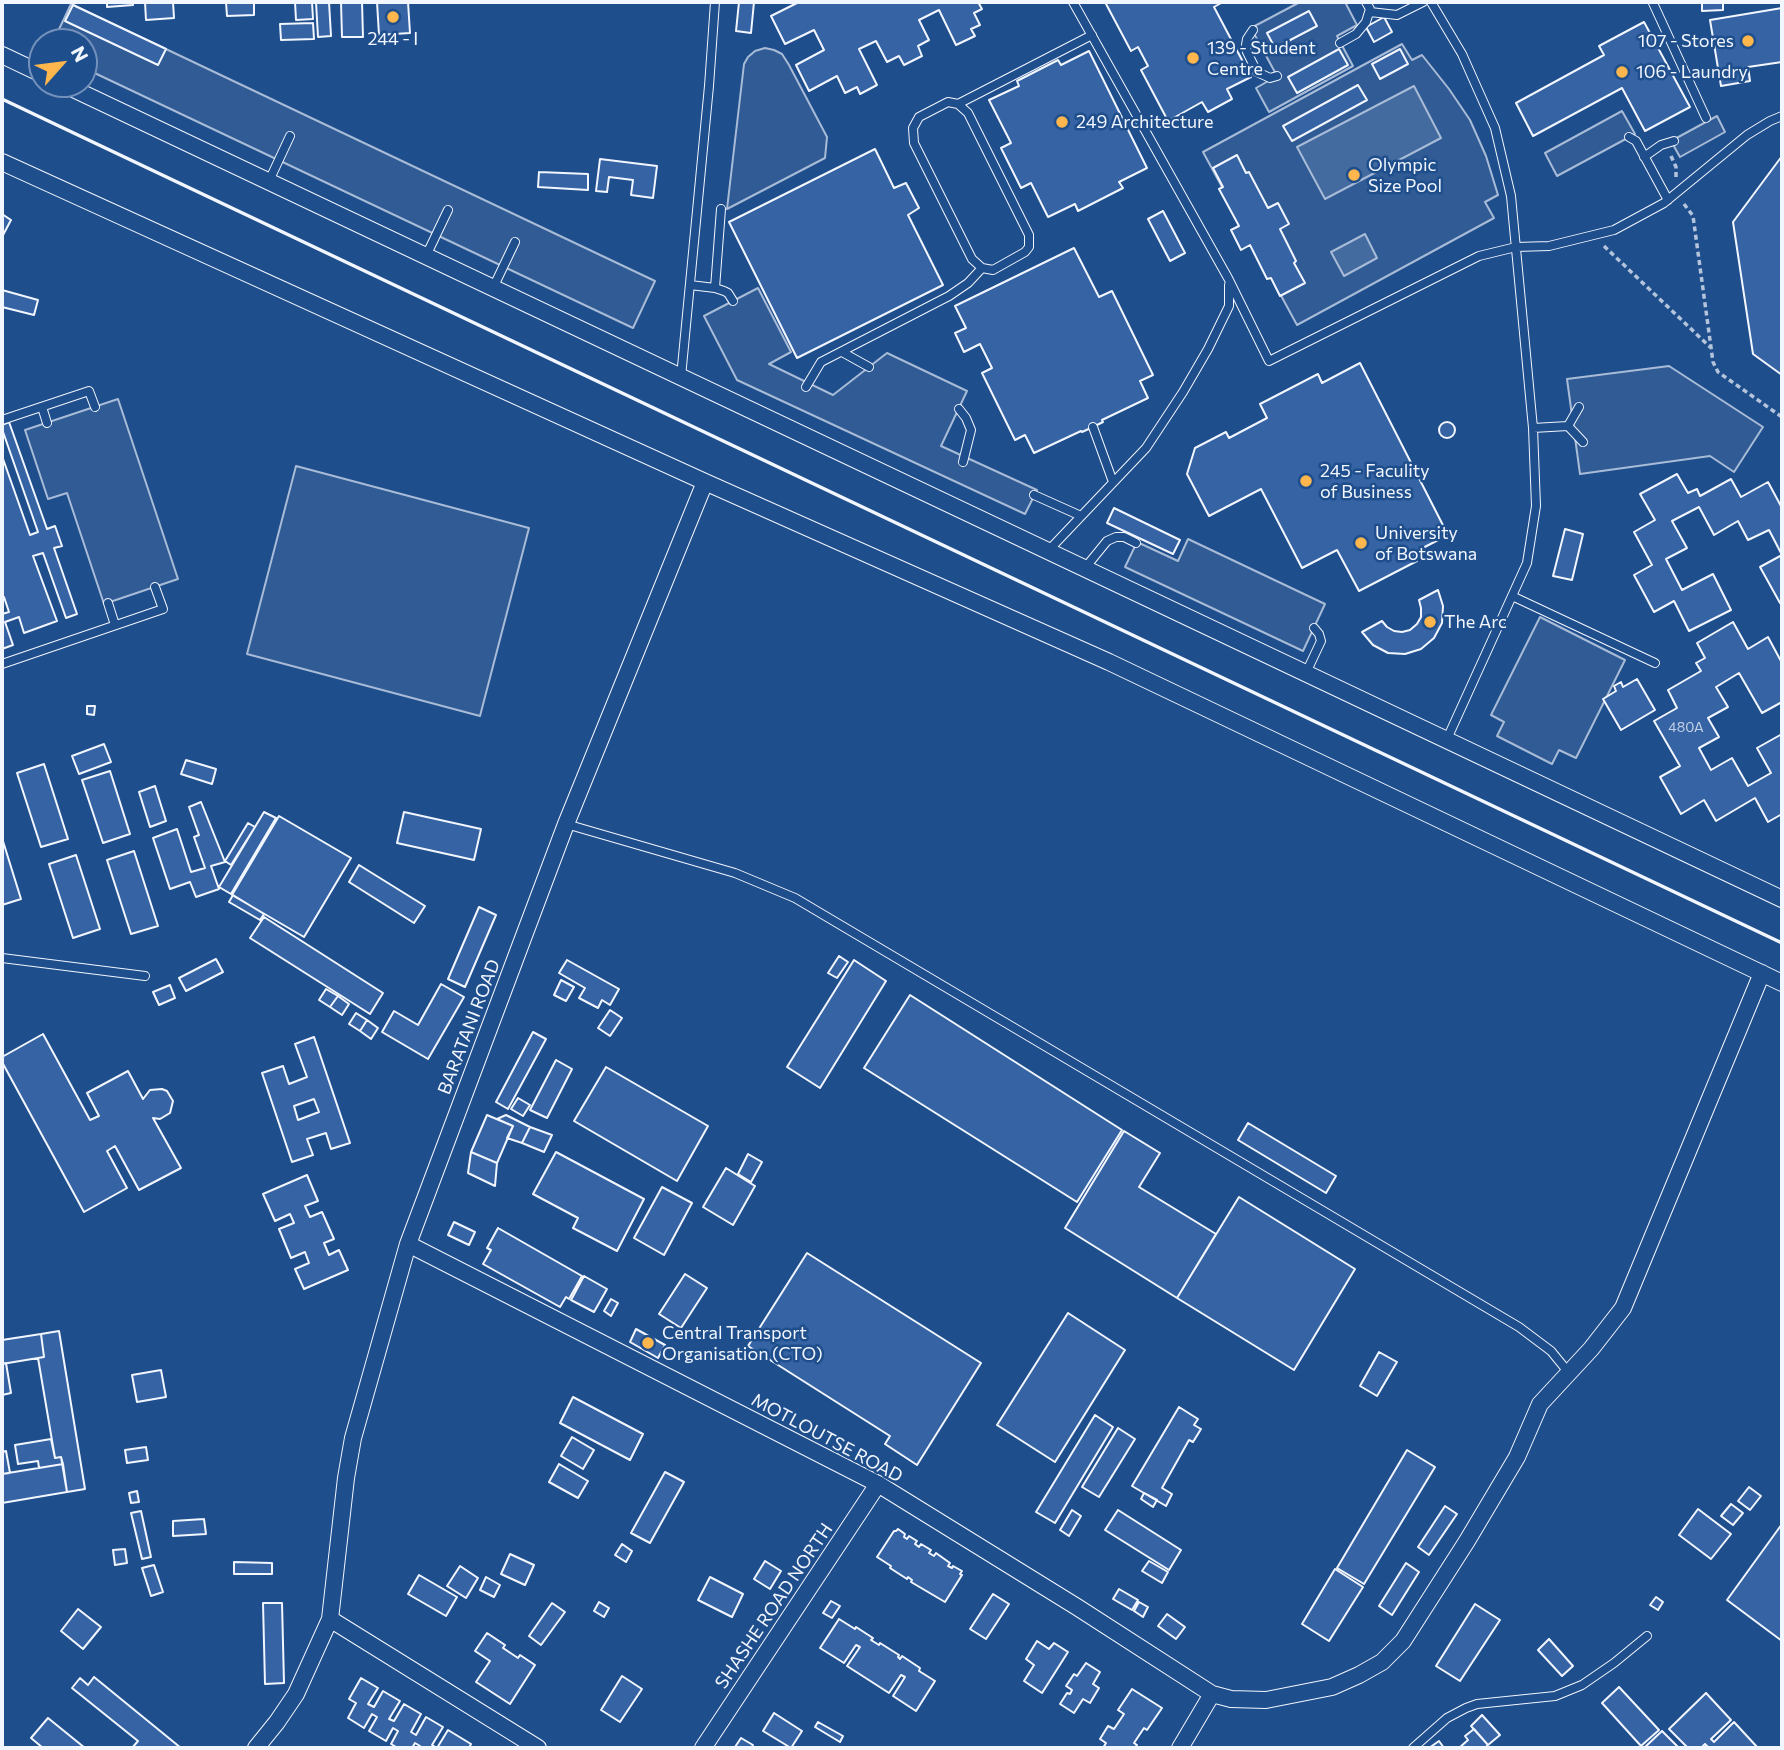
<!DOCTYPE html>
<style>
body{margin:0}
#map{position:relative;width:1784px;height:1750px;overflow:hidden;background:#1f4e8c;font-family:Commissioner,sans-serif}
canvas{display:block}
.frame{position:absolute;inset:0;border:4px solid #f2f6ff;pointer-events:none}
.north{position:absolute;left:28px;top:28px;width:70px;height:70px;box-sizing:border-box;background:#1f4e8c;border:2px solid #7391ba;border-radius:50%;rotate:62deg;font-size:19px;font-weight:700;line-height:28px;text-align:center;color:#f2f6ff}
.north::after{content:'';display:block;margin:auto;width:24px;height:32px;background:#ffb74d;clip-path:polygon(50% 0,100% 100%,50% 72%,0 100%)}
</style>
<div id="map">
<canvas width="1784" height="1750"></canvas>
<div class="frame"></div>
<div class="north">N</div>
</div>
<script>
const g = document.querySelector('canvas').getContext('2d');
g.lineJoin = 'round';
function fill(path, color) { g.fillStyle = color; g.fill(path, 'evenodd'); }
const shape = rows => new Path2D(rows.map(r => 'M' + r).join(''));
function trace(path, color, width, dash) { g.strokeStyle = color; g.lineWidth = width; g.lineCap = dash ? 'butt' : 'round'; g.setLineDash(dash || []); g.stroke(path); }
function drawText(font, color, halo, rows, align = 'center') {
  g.font = font + ' Commissioner,sans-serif'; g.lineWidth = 5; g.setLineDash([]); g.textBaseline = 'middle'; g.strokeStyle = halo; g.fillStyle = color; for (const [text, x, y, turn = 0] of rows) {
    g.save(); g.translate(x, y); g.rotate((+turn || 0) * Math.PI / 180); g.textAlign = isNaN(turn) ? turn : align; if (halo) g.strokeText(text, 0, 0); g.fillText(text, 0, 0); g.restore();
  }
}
const built = shape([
 [1300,2,1345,2,1357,25,1337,36,1353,66,1269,112,1256,88,1277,76,1251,28,1300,2],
 [71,4,655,281,633,328,84,68,84,42,53,42,71,4],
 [1402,44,1412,60,1422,55,1449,89,1470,120,1486,156,1498,195,1485,202,1494,218,1297,325,1203,152,1402,44],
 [765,48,774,50,782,54,789,65,827,137,825,158,727,209,744,64,748,57,755,51,765,48],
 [1622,111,1635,134,1557,176,1545,153,1622,111],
 [1717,116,1725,132,1680,157,1671,141,1717,116],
 [758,288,791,352,769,364,833,395,887,353,967,391,941,446,1037,490,1025,514,737,380,704,316,758,288],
 [1669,366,1763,427,1734,472,1710,456,1580,474,1567,379,1669,366],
 [118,399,178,579,104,604,67,493,48,499,25,430,118,399],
 [296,466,529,528,480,716,247,654,296,466],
 [1188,539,1325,604,1303,651,1125,567,1137,542,1178,561,1188,539],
 [1540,617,1625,660,1576,758,1559,750,1552,764,1497,736,1504,722,1491,715,1540,617]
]);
fill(built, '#305b95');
trace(built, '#a8bbd7', 2);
const water = shape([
 [1414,86,1441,138,1325,199,1297,147,1414,86],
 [1365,234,1377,258,1344,276,1331,252,1365,234]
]);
fill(water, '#446ba0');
trace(water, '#a8bbd7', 2);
const building = shape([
 [107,2,133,2,133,5,107,7,107,2],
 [145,2,173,2,174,18,146,20,145,2],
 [226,2,254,2,254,15,227,16,226,2],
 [295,2,312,2,313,19,296,20,295,2],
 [316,2,329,2,331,36,318,37,316,2],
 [341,2,362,2,363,37,342,37,341,2],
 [377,2,408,2,410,33,379,35,377,2],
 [739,2,754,2,751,33,736,31,739,2],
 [799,2,978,2,982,9,974,13,980,25,971,29,975,36,956,45,939,10,919,20,929,40,918,46,922,56,904,65,899,56,887,62,876,41,859,49,877,85,860,94,857,87,845,93,837,76,809,91,796,65,824,50,814,30,785,44,771,16,799,2],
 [1105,2,1223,2,1214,7,1251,77,1227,89,1232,99,1208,112,1202,102,1168,121,1141,70,1148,66,1138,47,1131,51,1105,2],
 [1702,2,1723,2,1723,10,1702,11,1702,2],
 [73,5,166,49,158,65,65,21,73,5],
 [1782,8,1782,62,1748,67,1750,81,1721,86,1710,20,1782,8],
 [1309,11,1317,26,1275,48,1267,33,1309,11],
 [1384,17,1392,32,1374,42,1366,27,1384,17],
 [1644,22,1690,107,1645,131,1622,88,1533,136,1516,103,1604,55,1599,46,1644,22],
 [313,23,314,39,281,40,280,24,313,23],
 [1339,49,1348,65,1297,93,1288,77,1339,49],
 [1400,49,1408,64,1380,79,1372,64,1400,49],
 [1089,51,1147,168,1119,182,1123,188,1078,211,1075,204,1048,217,1031,183,1021,188,1001,148,1011,143,989,100,1019,86,1017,81,1058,60,1061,65,1089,51],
 [1358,85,1367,100,1292,141,1283,126,1358,85],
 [875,149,894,188,906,183,919,208,908,215,943,285,797,358,729,222,875,149],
 [1237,155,1246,173,1249,172,1268,208,1278,203,1289,224,1280,229,1296,261,1294,263,1305,283,1280,296,1271,278,1267,279,1250,245,1241,250,1231,230,1239,226,1219,189,1223,187,1213,168,1237,155],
 [1782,156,1782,375,1753,354,1733,222,1782,156],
 [600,159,657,166,653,198,631,195,633,180,609,177,607,192,596,191,600,159],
 [539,172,588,174,588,190,538,187,539,172],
 [1163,211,1185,253,1170,261,1148,219,1163,211],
 [2,214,11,220,2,237,2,214],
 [1074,248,1099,297,1112,291,1153,375,1140,381,1148,398,1102,420,1103,422,1093,427,1082,432,1081,431,1034,453,1025,435,1015,440,982,373,992,368,980,344,964,352,955,333,966,328,955,306,1074,248],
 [2,290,38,300,34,315,2,307,2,290],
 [1360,363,1448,535,1413,553,1417,561,1359,591,1337,550,1302,568,1261,489,1209,516,1187,474,1195,448,1226,432,1229,438,1267,418,1260,404,1318,374,1322,383,1360,363],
 '1439 430a8 8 0 1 1 16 0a8 8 0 1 1-16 0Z',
 [9,422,47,529,55,526,62,546,54,548,77,614,66,618,43,553,33,556,57,621,24,633,19,617,5,622,13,645,2,649,2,614,9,612,4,597,2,598,2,456,30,535,38,532,2,429,2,425,9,422],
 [1677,474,1688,493,1697,489,1700,496,1731,479,1741,497,1768,482,1782,508,1782,555,1769,530,1748,540,1738,521,1714,535,1699,507,1672,521,1687,548,1666,559,1682,590,1713,574,1731,610,1689,631,1674,601,1654,612,1634,575,1652,565,1634,532,1655,520,1640,494,1677,474],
 [1114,508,1180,540,1173,554,1107,523,1114,508],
 [1565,529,1583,534,1572,580,1553,576,1565,529],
 [1782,555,1782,602,1780,603,1760,567,1782,555],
 [1438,590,1443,606,1442,623,1434,638,1421,649,1405,654,1388,653,1373,645,1362,632,1382,621,1387,627,1394,631,1402,632,1410,630,1417,624,1421,617,1421,608,1419,600,1438,590],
 [1733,622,1748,649,1768,637,1782,663,1782,702,1762,713,1739,673,1716,687,1728,707,1708,718,1719,737,1699,748,1711,770,1732,758,1748,786,1771,773,1757,748,1782,734,1782,814,1768,822,1755,798,1716,821,1704,800,1681,814,1660,777,1680,766,1654,721,1677,708,1668,690,1701,671,1696,663,1705,658,1697,643,1733,622],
 [1637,679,1655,710,1621,730,1603,699,1616,691,1614,686,1621,682,1623,687,1637,679],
 [87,706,95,706,94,715,87,714,87,706],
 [104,744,111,762,79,774,72,756,104,744],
 [186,760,216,769,212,784,181,774,186,760],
 [44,764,68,839,41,847,17,773,44,764],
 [110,771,130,834,103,843,82,780,110,771],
 [155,786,166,821,150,827,139,792,155,786],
 [201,802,225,862,211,866,219,889,196,897,190,882,170,889,153,838,177,829,191,872,205,868,194,837,199,835,189,807,201,802],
 [264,812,276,818,231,894,219,887,264,812],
 [404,812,481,829,474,860,397,843,404,812],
 [279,816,351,858,304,937,232,895,279,816],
 [248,823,255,827,231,865,225,861,248,823],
 [2,838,21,899,2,905,2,838],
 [134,851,158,926,131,934,107,860,134,851],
 [76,855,100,929,73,938,49,864,76,855],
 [359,865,425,906,414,923,349,882,359,865],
 [233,895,264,914,260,920,229,902,233,895],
 [479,907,496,915,465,987,448,979,479,907],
 [264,917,383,993,370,1014,250,938,264,917],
 [839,956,848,962,837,978,828,973,839,956],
 [216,959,223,972,186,991,179,978,216,959],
 [567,960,619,989,610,1005,602,1000,598,1008,579,998,585,988,559,973,567,960],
 [854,960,886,981,820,1088,787,1067,854,960],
 [561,980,574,987,566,1001,554,995,561,980],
 [441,984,464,997,428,1059,382,1032,394,1011,418,1025,441,984],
 [170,985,175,998,159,1005,153,992,170,985],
 [326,989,338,996,330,1007,319,1000,326,989],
 [910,995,1122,1130,1077,1202,864,1068,910,995],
 [338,996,349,1004,342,1015,330,1007,338,996],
 [610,1010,622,1018,610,1036,598,1028,610,1010],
 [356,1013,367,1020,360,1031,349,1024,356,1013],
 [367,1020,378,1028,371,1039,360,1031,367,1020],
 [533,1032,546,1039,508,1109,496,1102,533,1032],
 [43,1034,90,1120,99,1116,87,1093,128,1071,143,1099,150,1090,162,1089,167,1091,173,1101,170,1113,160,1119,153,1118,181,1168,139,1190,115,1146,107,1151,127,1188,84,1212,2,1062,2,1057,43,1034],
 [314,1037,350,1143,331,1149,326,1133,307,1139,313,1155,292,1162,262,1073,283,1066,289,1084,307,1077,295,1044,314,1037],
 [314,1099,319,1112,298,1120,294,1106,314,1099],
 [556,1060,572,1069,547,1118,530,1110,556,1060],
 [606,1067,708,1126,677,1181,574,1121,606,1067],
 [518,1098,530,1105,523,1116,511,1109,518,1098],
 [487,1115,513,1126,497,1163,471,1152,487,1115],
 [506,1115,530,1127,522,1143,507,1138,513,1126,497,1119,506,1115],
 [1248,1123,1336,1176,1326,1193,1238,1140,1248,1123],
 [530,1127,552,1135,544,1152,522,1143,530,1127],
 [1124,1131,1160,1153,1139,1187,1216,1234,1177,1298,1065,1228,1124,1131],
 [471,1152,497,1163,495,1186,468,1173,471,1152],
 [556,1152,644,1199,617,1251,573,1228,578,1218,533,1194,556,1152],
 [748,1154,762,1162,751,1182,738,1174,748,1154],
 [726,1168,755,1186,733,1225,703,1207,726,1168],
 [307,1175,318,1201,305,1206,310,1217,322,1212,334,1239,324,1243,329,1255,339,1250,348,1270,304,1289,295,1269,309,1263,305,1252,291,1258,279,1229,294,1223,290,1214,275,1221,263,1194,307,1175],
 [662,1187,692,1203,664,1255,634,1238,662,1187],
 [1239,1197,1355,1269,1294,1370,1177,1298,1239,1197],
 [454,1222,475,1232,469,1245,448,1235,454,1222],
 [498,1228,582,1276,569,1299,566,1297,560,1307,483,1264,491,1250,487,1248,498,1228],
 [807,1253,981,1363,917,1465,885,1444,890,1436,748,1346,807,1253],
 [685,1274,707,1288,681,1328,659,1314,685,1274],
 [584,1276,607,1289,594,1312,571,1300,584,1276],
 [611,1299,618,1303,611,1316,604,1311,611,1299],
 [1068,1313,1125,1350,1055,1462,997,1425,1068,1313],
 [636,1329,665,1345,658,1358,630,1342,636,1329],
 [59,1331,85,1489,67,1492,61,1457,55,1458,38,1358,44,1357,41,1334,59,1331],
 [41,1334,44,1357,2,1364,2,1340,41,1334],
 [1379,1352,1397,1362,1377,1396,1360,1386,1379,1352],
 [6,1363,11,1393,2,1395,2,1364,6,1363],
 [161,1370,166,1397,137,1402,132,1375,161,1370],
 [573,1397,643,1434,630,1460,560,1423,573,1397],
 [1179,1407,1198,1419,1194,1425,1201,1429,1193,1442,1189,1440,1162,1488,1172,1494,1166,1506,1132,1486,1179,1407],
 [1095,1415,1113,1427,1055,1523,1036,1512,1095,1415],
 [1118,1428,1135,1439,1099,1497,1082,1487,1118,1428],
 [572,1437,594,1450,583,1469,561,1456,572,1437],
 [51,1439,55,1458,61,1457,63,1464,39,1468,38,1461,18,1464,15,1445,51,1439],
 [146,1447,148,1460,127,1463,125,1450,146,1447],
 [1407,1450,1435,1467,1364,1584,1337,1568,1407,1450],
 [6,1451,10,1473,2,1474,2,1452,6,1451],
 [63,1464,67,1492,2,1503,2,1474,63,1464],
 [559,1464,588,1481,578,1498,549,1482,559,1464],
 [665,1472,684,1482,650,1543,631,1533,665,1472],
 [1749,1487,1761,1496,1750,1510,1738,1501,1749,1487],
 [137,1491,139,1502,131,1503,129,1493,137,1491],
 [1144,1493,1157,1500,1153,1507,1141,1499,1144,1493],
 [1731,1504,1743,1513,1733,1525,1721,1516,1731,1504],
 [1445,1506,1457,1514,1429,1555,1418,1547,1445,1506],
 [1698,1509,1731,1534,1711,1559,1679,1535,1698,1509],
 [1072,1510,1081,1516,1069,1536,1060,1530,1072,1510],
 [1118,1510,1181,1550,1169,1570,1105,1530,1118,1510],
 [141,1511,151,1557,142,1559,131,1513,141,1511],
 [204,1519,206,1534,173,1536,173,1521,204,1519],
 [1782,1524,1782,1641,1727,1600,1782,1524],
 [898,1529,905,1534,904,1537,907,1539,909,1536,917,1541,915,1544,919,1547,921,1544,931,1550,929,1553,934,1556,936,1553,950,1563,948,1566,952,1568,953,1566,962,1571,960,1574,962,1575,945,1602,911,1582,912,1580,908,1577,907,1579,890,1568,891,1566,877,1557,894,1531,896,1531,898,1529],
 [622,1544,632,1551,626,1562,615,1555,622,1544],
 [125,1549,127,1563,115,1565,113,1550,125,1549],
 [510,1554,534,1565,525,1585,501,1574,510,1554],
 [765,1561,781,1571,770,1589,754,1579,765,1561],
 [1149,1561,1168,1572,1162,1583,1142,1571,1149,1561],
 [234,1562,272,1563,272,1574,234,1574,234,1562],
 [1406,1563,1419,1572,1392,1615,1379,1606,1406,1563],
 [154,1565,163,1592,151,1596,142,1568,154,1565],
 [460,1566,478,1578,466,1598,447,1586,460,1566],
 [1335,1569,1363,1587,1329,1641,1302,1624,1335,1569],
 [419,1575,457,1597,446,1616,408,1594,419,1575],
 [486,1577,500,1585,494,1597,480,1590,486,1577],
 [710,1577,743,1594,732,1617,698,1600,710,1577],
 [1119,1589,1138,1600,1132,1610,1113,1599,1119,1589],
 [993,1594,1009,1604,986,1639,970,1629,993,1594],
 [1656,1597,1663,1602,1658,1610,1650,1605,1656,1597],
 [831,1601,840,1606,832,1618,823,1613,831,1601],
 [599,1602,609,1608,604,1617,594,1611,599,1602],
 [1139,1602,1148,1607,1143,1617,1134,1611,1139,1602],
 [263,1603,282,1603,284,1683,265,1684,263,1603],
 [552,1603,565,1612,541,1645,529,1636,552,1603],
 [1475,1604,1500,1620,1460,1681,1436,1666,1475,1604],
 [78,1609,101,1627,83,1649,61,1631,78,1609],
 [1167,1614,1185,1627,1176,1639,1158,1626,1167,1614],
 [839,1619,855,1629,856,1627,873,1638,871,1640,879,1645,880,1643,899,1655,898,1657,900,1659,902,1656,920,1668,919,1671,935,1681,916,1711,893,1696,905,1677,901,1675,889,1693,847,1666,860,1647,856,1645,844,1663,820,1648,839,1619],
 [487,1633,505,1645,503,1648,518,1658,520,1655,535,1665,510,1704,476,1682,490,1661,475,1651,487,1633],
 [1549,1639,1573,1666,1562,1676,1538,1650,1549,1639],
 [1037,1641,1049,1649,1054,1643,1068,1652,1042,1693,1024,1681,1034,1665,1026,1659,1037,1641],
 [1086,1663,1100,1672,1093,1684,1099,1688,1090,1703,1083,1699,1074,1713,1060,1704,1067,1693,1070,1694,1072,1690,1066,1686,1074,1674,1077,1676,1086,1663],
 [622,1676,642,1689,620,1722,601,1710,622,1676],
 [94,1677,181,1748,132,1748,138,1741,72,1688,80,1678,88,1685,94,1677],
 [361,1678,378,1688,368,1704,374,1707,383,1691,400,1701,389,1719,394,1721,404,1704,421,1714,411,1732,416,1735,426,1717,443,1727,432,1745,437,1748,418,1748,420,1746,415,1743,412,1748,398,1748,391,1744,398,1731,393,1728,386,1741,369,1731,377,1717,372,1714,364,1728,348,1718,356,1703,349,1699,361,1678],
 [1619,1687,1659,1730,1641,1746,1602,1703,1619,1687],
 [1132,1689,1162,1708,1147,1730,1144,1728,1134,1743,1137,1745,1135,1748,1103,1748,1106,1743,1100,1739,1108,1726,1114,1729,1124,1714,1118,1710,1132,1689],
 [1706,1693,1731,1720,1711,1739,1714,1742,1734,1722,1758,1748,1707,1748,1708,1747,1705,1744,1701,1748,1688,1748,1669,1729,1706,1693],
 [774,1713,802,1731,791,1748,763,1731,774,1713],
 [1482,1715,1500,1735,1488,1745,1471,1726,1482,1715],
 [48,1718,85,1748,43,1748,31,1738,48,1718],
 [818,1722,843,1736,840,1742,815,1727,818,1722],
 [1474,1729,1488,1745,1485,1748,1459,1748,1468,1740,1465,1736,1474,1729],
 [448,1730,471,1744,469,1748,437,1748,448,1730],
 [1662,1731,1679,1748,1644,1748,1662,1731],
 [741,1738,753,1745,751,1748,738,1748,735,1747,741,1738],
 [1439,1741,1444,1748,1429,1748,1439,1741]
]);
fill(building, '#3563a3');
trace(building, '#f2f6ff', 2);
const lane = shape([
 [1073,2,1228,278,1269,361,1479,256,1516,247,1549,246,1614,230,1664,203,1747,135,1770,121,1782,116],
 [1431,2,1462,54,1495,128,1511,196,1533,428,1536,506,1527,563,1447,739],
 [1653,3,1706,118],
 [1370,12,1397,15,1423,2],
 [1253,30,1247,39,1246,45,1247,52,1257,72,1270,78,1277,76],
 [1340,43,1356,34,1366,22,1370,9,1366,2],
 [958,104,968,113,1029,235,1029,247,1025,252,993,270,982,268,972,259,914,143,913,128,919,117,948,102,958,104,1092,35],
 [1629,137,1636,141,1668,200],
 [1644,157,1661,145,1674,141],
 [269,181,290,136],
 [426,256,448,210],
 [690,285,715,288,724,291,728,293,733,301],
 [493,288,515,242],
 [715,288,721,209],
 [842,352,869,367],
 [681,377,709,86,715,2],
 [806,387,821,362,949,296,968,283,982,268],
 [42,407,47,423],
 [1579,407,1568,426,1583,442],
 [959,409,966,418,971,430,963,462],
 [2,420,89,391,95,407],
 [1093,427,1113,482],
 [1533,428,1568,426],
 [1034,495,1081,516],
 [1048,551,1146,448,1183,392,1208,349,1229,306,1229,285],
 [1085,568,1107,541,1116,537,1124,537,1136,543],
 [1512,596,1655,663],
 [108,603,115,625],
 [2,664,163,609,155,587],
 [1306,673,1321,641,1319,634,1314,628],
 [566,824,735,873,795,898,1519,1327,1551,1351,1569,1373],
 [2,958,145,976],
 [1413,1748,1447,1718,1466,1708,1477,1704,1555,1696,1582,1685,1614,1663,1647,1636]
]);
const street = shape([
 [2,55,42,74],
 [63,84,1782,899],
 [2,162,705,482,1109,662,1782,983],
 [408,1244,878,1484,1077,1607,1212,1694,1231,1699,1266,1700,1332,1687,1359,1675,1382,1662,1403,1641,1467,1541,1517,1457,1540,1404,1591,1349,1623,1308,1762,973],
 [330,1619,538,1748],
 [256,1748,277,1722,296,1694,330,1619,346,1478,353,1438,408,1244,566,824,705,482],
 [703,1748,878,1484],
 [1180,1748,1212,1694]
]);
trace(lane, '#f2f6ff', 10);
trace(street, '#f2f6ff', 18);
trace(shape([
 [1671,156,1676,167,1676,178],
 [1684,204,1693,216,1713,362,1718,372,1782,417],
 [1604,246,1710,347]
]), '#b3c4dc', 3.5, [5, 3.5]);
trace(lane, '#1f4e8c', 8);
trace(street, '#1f4e8c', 16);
trace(shape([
 [2,99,1782,943]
]), '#f2f6ff', 3.5);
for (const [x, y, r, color] of [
 [393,17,7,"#ffb74d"],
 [1748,41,7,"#ffb74d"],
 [1193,58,7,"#ffb74d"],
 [1622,72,7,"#ffb74d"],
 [1062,122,7,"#ffb74d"],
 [1354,175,7,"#ffb74d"],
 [1306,481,7,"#ffb74d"],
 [1361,543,7,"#ffb74d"],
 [1430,622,7,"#ffb74d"],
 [648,1343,7,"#ffb74d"]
]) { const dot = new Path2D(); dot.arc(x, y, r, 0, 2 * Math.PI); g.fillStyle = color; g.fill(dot); trace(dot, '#1f4e8c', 2.5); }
drawText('14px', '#c3d1e8', null, [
 ["480A",1686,727]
]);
drawText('18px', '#f2f6ff', '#1f4e8c', [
 ["244 - I",393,39,"center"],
 ["107 - Stores",1734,41,"right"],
 ["139 - Student",1207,48],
 ["Centre",1207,69],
 ["106 - Laundry",1636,72],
 ["249 Architecture",1076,122],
 ["Olympic",1368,165],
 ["Size Pool",1368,186],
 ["245 - Faculity",1320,471],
 ["of Business",1320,492],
 ["University",1375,533],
 ["of Botswana",1375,554],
 ["The Arc",1444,622],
 ["Central Transport",662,1333],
 ["Organisation (CTO)",662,1354]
], 'left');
drawText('18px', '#f2f6ff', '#1f4e8c', [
 ["BARATANI ROAD",469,1027,-69],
 ["MOTLOUTSE ROAD",827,1438,28],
 ["SHASHE ROAD NORTH",774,1606,-56]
]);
</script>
